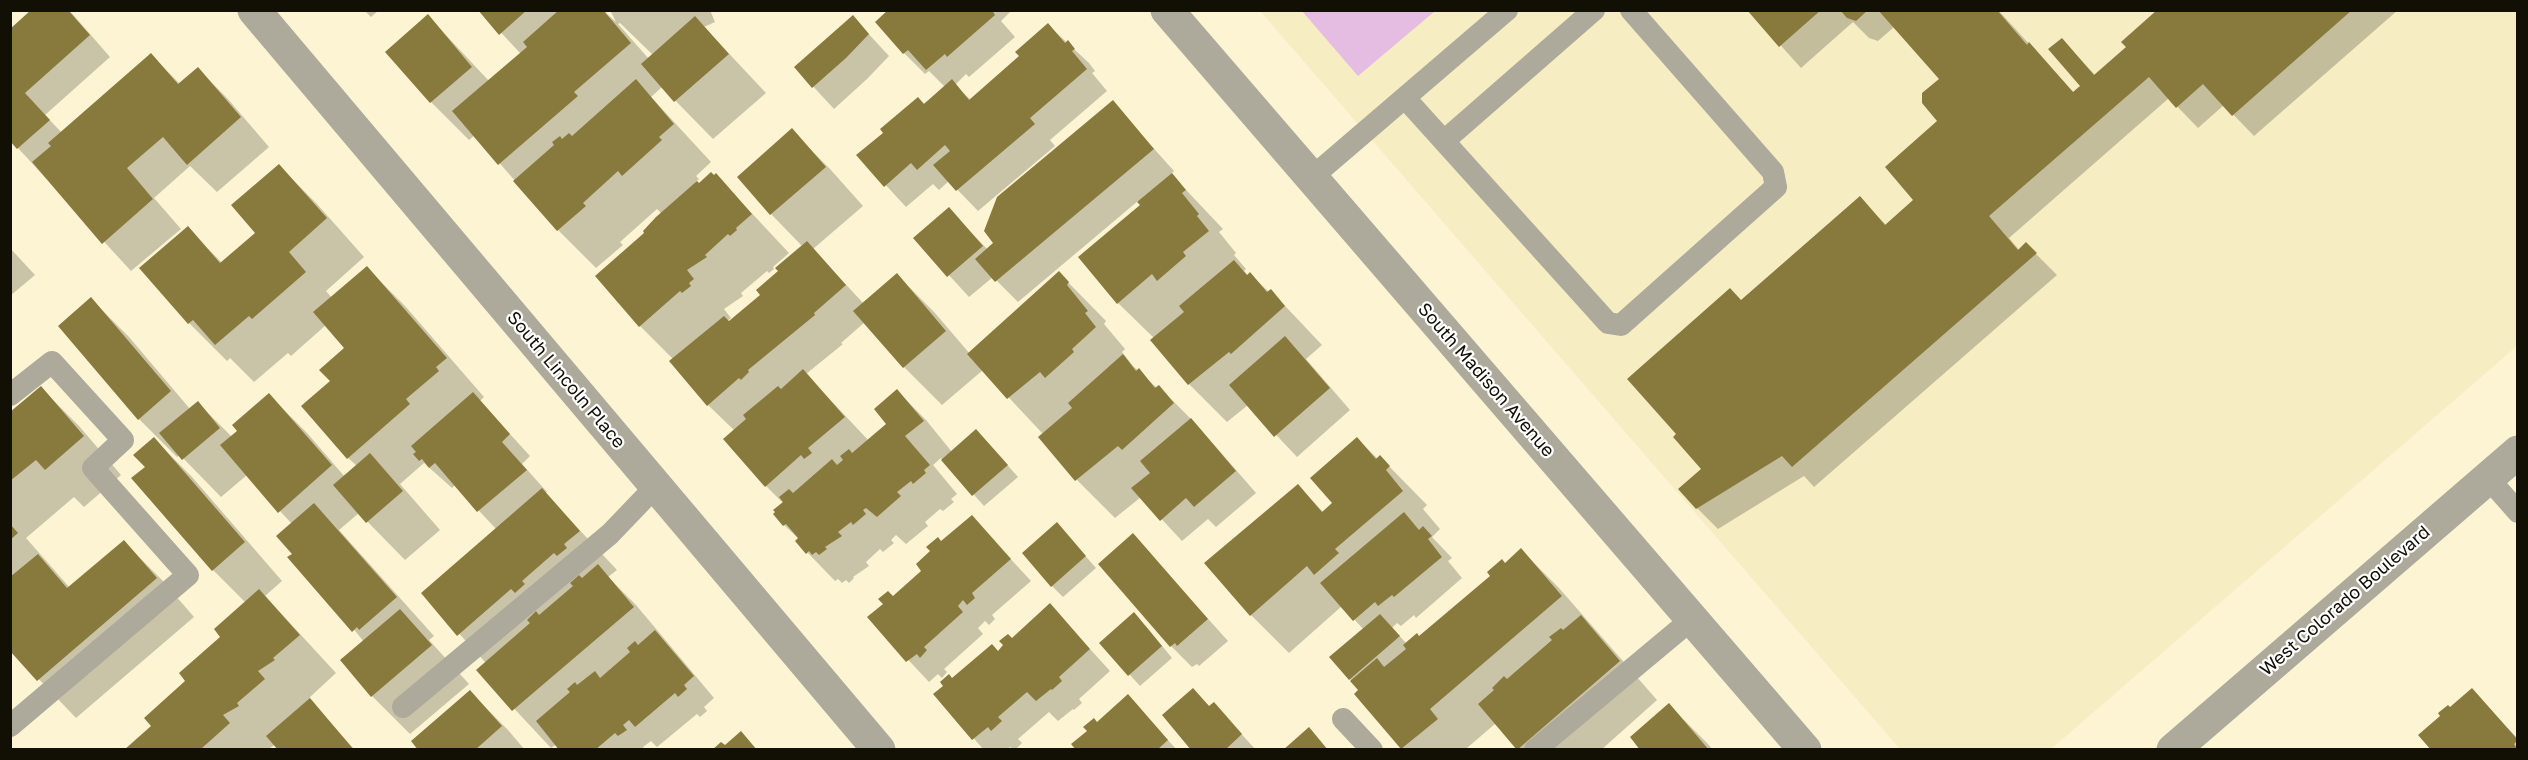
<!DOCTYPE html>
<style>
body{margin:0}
#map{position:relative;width:2528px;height:760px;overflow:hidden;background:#fcf4d3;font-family:"Golos Text",sans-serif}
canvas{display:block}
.frame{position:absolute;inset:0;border:12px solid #120f05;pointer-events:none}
</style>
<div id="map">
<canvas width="2528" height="760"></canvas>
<div class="frame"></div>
</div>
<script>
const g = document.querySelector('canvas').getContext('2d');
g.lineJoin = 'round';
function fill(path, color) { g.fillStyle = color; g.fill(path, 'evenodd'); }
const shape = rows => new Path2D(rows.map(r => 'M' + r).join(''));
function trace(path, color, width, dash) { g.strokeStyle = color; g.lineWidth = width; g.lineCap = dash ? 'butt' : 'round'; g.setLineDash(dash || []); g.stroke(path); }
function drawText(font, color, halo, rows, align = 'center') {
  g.font = font + ' "Golos Text",sans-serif'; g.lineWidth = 4.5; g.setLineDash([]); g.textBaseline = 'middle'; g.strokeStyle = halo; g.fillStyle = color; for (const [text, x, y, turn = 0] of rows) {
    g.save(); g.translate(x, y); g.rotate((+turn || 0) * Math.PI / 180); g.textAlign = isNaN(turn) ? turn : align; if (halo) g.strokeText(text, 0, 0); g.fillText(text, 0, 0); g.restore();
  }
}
fill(shape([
 [1260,11,2517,11,2517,346,2051,749,1900,749]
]), '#f6edc3');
fill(shape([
 [1302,11,1435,11,1358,76]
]), '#e5bce2');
fill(shape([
 [34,10,69,10,110,57,45,115,62,133,151,55,180,84,198,69,227,98,269,147,217,192,190,166,154,198,181,229,131,271,18,148],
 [364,10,379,10,371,17],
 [480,10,609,10,606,13,616,22,610,10,710,10,715,22,704,27,766,93,713,139,662,87,651,97,711,162,696,176,699,179,696,182,699,185,716,175,789,253,773,267,774,269,769,273,767,271,741,293,743,296,724,309,731,318,727,321,729,323,762,295,803,247,771,214,792,131,830,169,863,206,813,249,864,304,897,275,935,313,970,354,1059,273,1106,321,1104,324,1125,349,1122,352,1133,366,1157,388,1159,387,1197,425,1256,493,1216,527,1208,519,1182,541,1141,497,1115,518,1077,480,1040,437,1043,434,983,370,942,405,904,367,865,322,841,343,843,344,806,374,869,441,888,424,897,391,926,420,952,452,987,442,1018,477,984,506,941,458,933,465,957,494,951,499,954,502,943,511,940,509,925,522,928,526,906,544,896,535,891,540,894,543,883,552,880,549,866,562,869,566,853,577,854,578,849,583,846,580,842,583,838,579,835,581,807,552,799,539,784,525,783,503,766,486,735,431,708,405,673,359,640,326,647,233,662,214,657,209,620,242,623,245,596,268,558,230,475,135,469,140,431,102,428,16,489,81,521,54],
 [620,23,653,55,649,59,618,24],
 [890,10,1012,10,1001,21,1015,37,969,77,966,74,955,85,971,100,1021,57,1048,25,1089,63,1095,71,1092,73,1107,91,1050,140,1055,146,978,211,949,181,939,190,933,184,906,207,858,155,945,87,929,71,925,74,904,53],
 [1749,10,1998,10,2074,93,2082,86,2062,40,2095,75,2128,47,2159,10,2398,10,2254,136,2224,105,2198,128,2169,98,2009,238,2020,251,2026,244,2057,275,1814,487,1804,476,1718,529,1697,508,1703,469,1741,301,1860,198,1887,226,1916,200,1939,121,1941,80,1894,27,1878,41,1869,38,1853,22,1801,68],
 [853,17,889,56,867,79,834,109,796,68],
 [1112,102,1174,171,1171,174,1223,229,1219,232,1236,253,1234,255,1246,269,1244,271,1248,276,1250,274,1269,292,1271,291,1322,345,1306,359,1350,410,1297,457,1248,405,1227,422,1189,384,1154,338,1118,303,1142,205,1138,201,1018,302,993,277,969,297,915,238,949,209,988,250],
 [279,166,317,204,364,257,326,291,332,298,367,268,405,306,484,397,480,401,530,456,522,464,547,492,545,493,617,570,608,577,636,605,714,698,704,707,707,711,700,717,697,714,657,747,651,741,643,747,645,750,561,750,557,744,551,748,478,670,486,663,423,594,497,530,455,485,452,488,424,463,400,484,440,530,405,560,359,513,339,530,434,636,429,640,469,684,410,734,372,696,364,642,294,554,292,524,247,475,221,497,180,455,177,457,139,419,60,326,91,299,129,337,190,409,198,403,232,437,269,395,307,433,345,477,357,466,348,458,332,381,346,348,326,325,291,356,288,353,254,382,230,358,227,361,189,323,188,228,222,263,257,233],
 [10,248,35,275,10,296],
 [41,388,79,426,121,475,84,507,74,497,26,538,70,588,124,542,162,580,194,617,76,718,10,649,10,414],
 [154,439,192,477,282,581,265,596,336,673,310,697,310,700,355,750,280,750,276,744,267,750,126,750,153,726,222,637,246,603,213,570,147,467],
 [1357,439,1378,459,1380,457,1427,505,1423,509,1440,529,1432,537,1452,558,1448,561,1462,578,1416,618,1414,615,1401,626,1397,623,1392,628,1407,644,1420,638,1521,550,1559,588,1657,700,1601,750,1519,750,1496,723,1467,748,1468,750,1404,750,1356,694,1360,690,1331,658,1364,630,1342,606,1289,653,1251,615,1298,486,1323,512,1334,503],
 [972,517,1031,581,992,615,995,619,989,625,985,621,978,628,983,634,944,669,947,672,942,678,938,674,929,682,869,618,923,571,941,543],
 [1067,535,1096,568,1063,597,1052,586],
 [1133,535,1228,641,1199,666,1197,664,1192,667,1171,646],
 [1050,605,1110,671,1079,699,1082,703,1074,710,1073,709,1058,721,1049,712,1018,739,1022,743,1015,750,1010,747,1007,750,984,750,935,695,953,680,998,652],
 [1145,625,1172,658,1140,686,1101,643],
 [1193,690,1210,707,1214,704,1256,750,1193,750],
 [2472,690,2518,739,2518,750,2450,709],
 [470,692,508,730,525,750,420,750],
 [1128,696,1177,750,1078,750,1097,724],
 [1669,705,1707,743,1713,750,1642,750]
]), '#0003');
fill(shape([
 [31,10,68,10,90,35,25,93,50,120,17,149,10,141,10,29],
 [478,10,527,10,499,35],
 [559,10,603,10,631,43,574,92,578,96,498,165,452,111,527,47,523,42],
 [888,10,992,10,995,15,947,57,945,54,926,70,908,50,903,54,875,22],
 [1747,10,1821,10,1779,47],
 [1840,10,1868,10,1856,21,1847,18],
 [1878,10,1997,10,2027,45,2029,42,2073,92,2080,86,2048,49,2062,38,2094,75,2126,47,2121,42,2157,10,2352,10,2232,116,2203,84,2176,108,2149,77,1989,216,2018,250,2026,242,2037,253,1792,467,1782,456,1696,509,1678,489,1701,469,1673,437,1676,434,1627,379,1730,288,1741,300,1860,196,1885,225,1913,200,1885,167,1937,121,1922,103,1922,93,1939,79],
 [428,14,472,67,430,103,385,52],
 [853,15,869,34,846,58,812,88,794,67],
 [695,16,729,54,674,102,641,64],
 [1048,23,1065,43,1068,40,1075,49,1072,51,1087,69,1030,118,1035,124,956,191,933,165,950,151,945,145,917,170,911,163,884,187,856,155,883,133,880,129,918,97,924,104,952,79,969,100,1019,56,1015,52],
 [151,53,178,84,198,67,241,117,187,165,163,137,127,168,153,199,102,244,32,162,51,146,48,143],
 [636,79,674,124,659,137,662,140,622,176,618,171,583,203,586,206,557,231,513,181,554,145,552,142,560,136,562,139,569,133,572,136],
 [1113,100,1154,149,995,282,975,259,993,243,984,231,997,197],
 [792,128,826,167,770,215,737,177],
 [279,164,327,218,289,252,306,272,252,319,249,316,215,345,193,320,188,324,139,268,188,226,220,263,255,233,231,205],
 [711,172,714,175,716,173,752,214,736,228,737,230,730,236,728,234,705,255,707,257,687,270,694,279,689,283,691,286,682,293,680,291,639,327,595,276,644,233,643,231,656,217,697,181,699,183],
 [1172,173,1186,190,1182,193,1199,214,1197,216,1209,231,1183,252,1186,256,1157,281,1152,274,1117,304,1078,257,1140,205,1137,202],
 [949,207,983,246,947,277,913,238],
 [807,241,846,285,814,313,815,315,748,370,749,372,741,380,739,378,707,406,669,361,724,316,729,321,760,295,756,290,778,271,775,268],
 [1234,260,1247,275,1250,272,1267,292,1271,289,1285,306,1231,354,1229,352,1188,385,1150,340,1184,312,1179,306],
 [367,266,447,358,436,367,439,371,406,399,410,404,347,459,301,406,330,381,319,370,344,348,313,312],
 [1059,271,1069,282,1067,285,1088,311,1085,313,1096,327,1072,349,1074,352,1045,378,1040,372,1007,399,967,354],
 [897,273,946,331,903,368,853,311],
 [91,297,171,391,138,420,58,326],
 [1285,336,1330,388,1274,437,1229,385],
 [1123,354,1136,371,1139,368,1155,388,1159,385,1174,403,1122,450,1118,446,1075,481,1038,437,1072,408,1068,403],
 [803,369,845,417,808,448,812,453,804,459,801,455,765,487,723,439,746,419,743,415,778,386,781,389],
 [41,386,84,436,45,470,36,460,10,481,10,412],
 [897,389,924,421,905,436,930,465,924,470,926,473,913,484,911,481,897,492,901,496,877,517,866,508,863,510,866,514,853,525,851,522,838,532,842,536,825,547,827,549,819,555,816,552,812,555,809,551,806,554,795,541,798,538,786,524,783,526,773,514,775,512,773,510,783,502,779,497,789,489,793,493,832,459,837,465,843,460,840,456,849,449,852,453,886,424,874,409],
 [473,392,510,434,502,442,527,470,477,512,435,463,429,468,422,459,419,461,413,454,416,452,411,446],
 [269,393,332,465,278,513,220,445,237,431,232,425],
 [198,401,220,428,182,460,159,433],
 [1191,418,1236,471,1194,507,1186,498,1160,521,1131,488,1150,473,1140,461],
 [976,429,1008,465,972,496,941,460],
 [154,437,245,542,212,571,131,478,145,467,133,455],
 [1357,437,1376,459,1380,455,1390,466,1386,470,1403,491,1335,549,1339,553,1314,575,1307,566,1250,616,1204,563,1298,484,1322,512,1332,503,1310,478],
 [370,453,403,491,366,523,333,485],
 [542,488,580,531,564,544,567,548,557,556,554,553,522,581,525,584,515,593,511,589,457,636,421,593],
 [314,503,397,597,359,630,357,627,352,632,287,557,292,554,276,536],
 [1404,512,1419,530,1423,526,1432,536,1428,539,1442,557,1394,597,1392,595,1378,606,1375,602,1353,621,1320,583],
 [972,515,1011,559,972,593,975,598,967,605,963,600,958,606,963,612,924,647,927,650,920,658,917,654,906,662,867,617,883,604,878,599,888,591,893,596,921,571,916,564,930,551,926,547,938,537,941,541],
 [1057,522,1086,556,1051,587,1022,553],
 [10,524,18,533,10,540],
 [1133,533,1208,619,1177,646,1175,643,1170,647,1098,564],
 [124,540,157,578,37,681,10,651,10,577,38,554,67,588],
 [1521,548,1562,596,1430,709,1438,719,1401,749,1354,694,1358,690,1350,681,1377,658,1384,667,1406,649,1403,645,1417,633,1419,636,1490,576,1487,572,1502,559,1505,563],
 [598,564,634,607,512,711,476,670,530,623,527,620,536,611,539,615,573,586,570,583,579,575,582,578],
 [259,589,300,635,273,658,275,660,258,671,265,679,237,703,239,706,223,715,230,723,202,748,203,750,124,750,151,726,144,718,185,681,179,673,220,637,214,629],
 [1050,603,1090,649,1059,677,1062,681,1052,690,1051,689,1036,701,1027,692,998,717,1002,721,991,731,988,727,972,740,933,694,943,686,940,682,949,674,952,678,992,644,998,651,1003,645,999,641,1008,634,1012,638],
 [400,609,432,645,371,697,340,660],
 [1134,612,1162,646,1128,676,1099,643],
 [1380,614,1400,636,1349,680,1329,657],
 [1581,615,1620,661,1517,750,1478,704,1494,690,1492,688,1504,676,1507,679,1552,640,1549,637,1561,628,1563,630],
 [655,630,694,676,684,685,687,689,678,697,675,693,635,727,629,720,623,725,627,730,618,736,615,733,595,750,559,750,536,721,570,692,567,689,575,682,577,685,595,671,600,678,630,652,627,648,635,641,638,645],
 [1193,688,1209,706,1214,702,1242,734,1225,750,1191,750,1162,715],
 [2472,688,2518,740,2514,744,2518,750,2431,750,2418,735,2440,716,2438,713,2448,705,2450,707],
 [470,690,502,726,475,750,418,750,411,741],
 [1128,694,1168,740,1157,750,1076,750,1071,744,1087,731,1083,727,1094,718,1097,722],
 [310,698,354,750,278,750,266,736],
 [1669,703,1709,750,1640,750,1630,737],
 [1309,727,1328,750,1283,750],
 [741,731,757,750,712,750,721,742,725,745]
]), '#887a3c');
trace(shape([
 [1405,98,1608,323,1621,325,1776,187,1773,172,1631,10],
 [1444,141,1594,10],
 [1311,178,1507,10],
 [10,395,52,362,123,440,93,468,188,575,10,726],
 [2488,478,2518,512],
 [403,707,610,534,656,486],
 [1343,719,1372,750],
 [1535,750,1692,619]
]), '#ada99b', 22);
trace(shape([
 [254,10,879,750],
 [1167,10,1805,750]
]), '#ada99b', 33);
trace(shape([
 [2173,750,2518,452]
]), '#ada99b', 33);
drawText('18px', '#120f05', '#fff', [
 ["South Lincoln Place",566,380,50],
 ["South Madison Avenue",1486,380,49],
 ["West Colorado Boulevard",2345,601,-41]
]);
</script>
